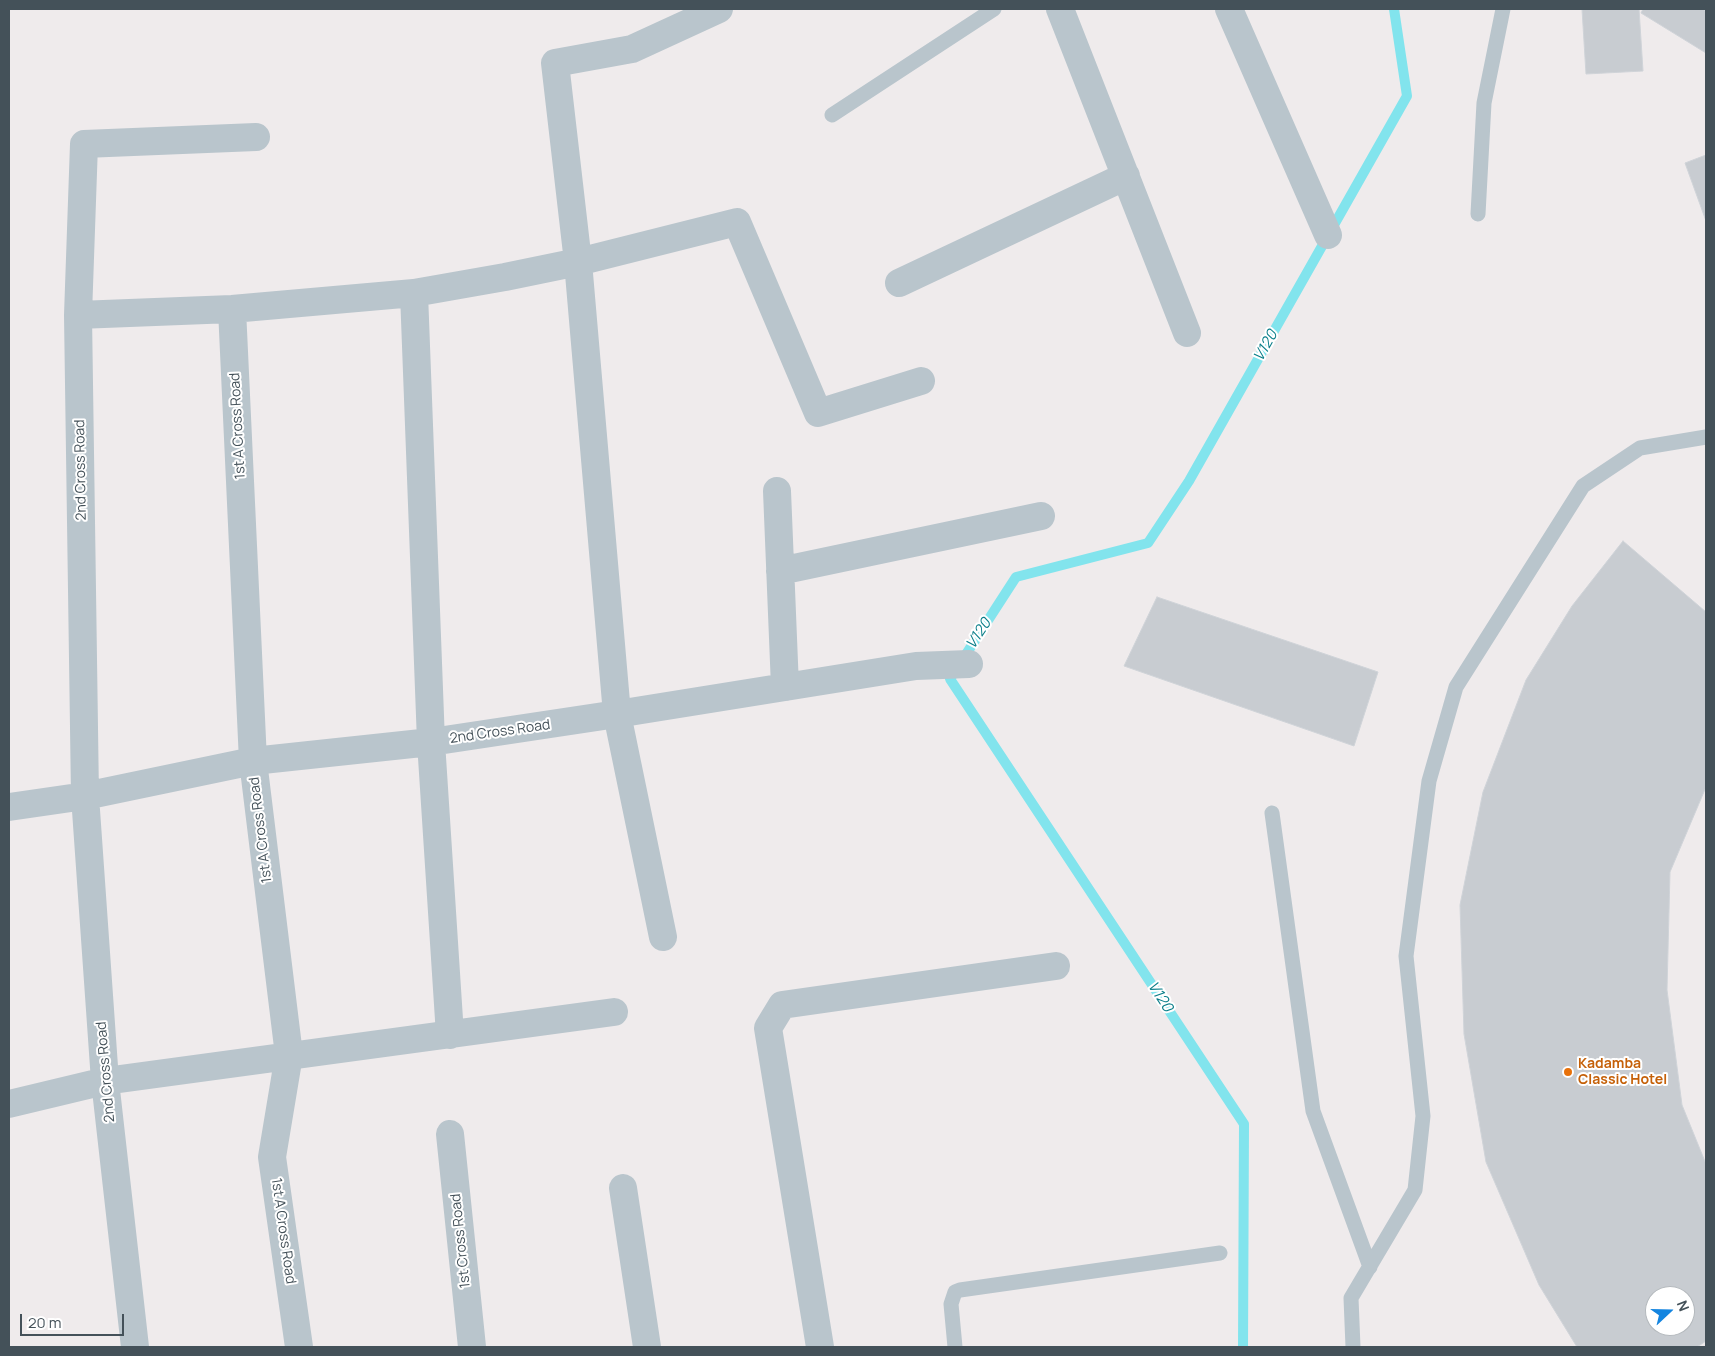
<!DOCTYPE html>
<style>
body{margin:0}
#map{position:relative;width:1715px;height:1356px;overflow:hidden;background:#efebec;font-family:Manrope,sans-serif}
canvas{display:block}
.frame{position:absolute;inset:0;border:10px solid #445159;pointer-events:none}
.north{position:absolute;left:1645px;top:1286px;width:50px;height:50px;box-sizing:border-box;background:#fff;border:1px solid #b4b9bd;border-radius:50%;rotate:69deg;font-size:14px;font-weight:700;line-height:20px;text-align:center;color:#445159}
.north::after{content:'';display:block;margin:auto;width:18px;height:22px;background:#1485e0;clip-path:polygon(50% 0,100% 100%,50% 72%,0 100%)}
.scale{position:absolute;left:20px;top:1314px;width:104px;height:22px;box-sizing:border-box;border:2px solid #445159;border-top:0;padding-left:6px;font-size:15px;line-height:18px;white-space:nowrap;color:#445159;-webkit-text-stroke:4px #fff;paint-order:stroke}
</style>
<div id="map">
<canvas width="1715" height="1356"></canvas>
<div class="frame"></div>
<div class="north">N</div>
<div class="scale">20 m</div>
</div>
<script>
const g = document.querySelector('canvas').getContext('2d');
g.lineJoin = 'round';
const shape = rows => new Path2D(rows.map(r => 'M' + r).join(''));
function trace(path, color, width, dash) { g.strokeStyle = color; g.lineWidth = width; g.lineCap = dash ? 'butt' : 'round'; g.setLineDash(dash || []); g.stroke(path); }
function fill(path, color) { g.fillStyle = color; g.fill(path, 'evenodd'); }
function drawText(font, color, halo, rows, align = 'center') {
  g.font = font + ' Manrope,sans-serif'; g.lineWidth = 4; g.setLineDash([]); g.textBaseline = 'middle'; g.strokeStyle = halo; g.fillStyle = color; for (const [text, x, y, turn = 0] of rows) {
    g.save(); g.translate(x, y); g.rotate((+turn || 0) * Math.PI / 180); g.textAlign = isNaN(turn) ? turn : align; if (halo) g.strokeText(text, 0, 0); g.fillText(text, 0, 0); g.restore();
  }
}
trace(shape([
 [1243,1347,1244,1124,950,679,1016,577,1148,543,1189,481,1407,96,1394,9]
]), '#82e4ed', 10);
const building = shape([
 [1582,9,1639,9,1643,71,1586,74,1582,9],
 [1643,9,1702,9,1706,11,1706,53,1641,13,1643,9],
 [1706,155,1706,221,1685,163,1706,155],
 [1623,541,1706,612,1706,787,1670,872,1667,990,1682,1105,1706,1164,1706,1341,1697,1347,1577,1347,1539,1285,1486,1162,1464,1034,1460,905,1483,792,1526,680,1572,606,1623,541],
 [1655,1296,1685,1296,1685,1326,1655,1326,1655,1296],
 [1157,597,1378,672,1354,746,1124,666,1157,597]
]);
fill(building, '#c8ccd1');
trace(building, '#cfd3d8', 1);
trace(shape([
 [832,115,994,9],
 [1478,214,1484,103,1503,9],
 [1272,813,1313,1111,1370,1267],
 [955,1347,951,1304,955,1292,960,1290,1220,1253],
 [1353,1347,1351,1298,1415,1190,1423,1116,1406,956,1429,781,1456,687,1583,486,1640,448,1706,437]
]), '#b9c5cc', 15);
trace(shape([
 [1060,9,1187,333],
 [1229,9,1328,235],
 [899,283,1126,176],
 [414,293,431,742,450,1035],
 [232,309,253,761,289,1055,272,1157,299,1347],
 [78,315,232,309,414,293,505,277,578,262,737,222,818,413,921,381],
 [777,491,785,687],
 [780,571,1041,516],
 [9,807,85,796,253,761,431,742,617,714,916,666,969,664],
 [663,937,617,714,578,262,555,63,632,49,719,9],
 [9,1104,105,1081,614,1012],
 [450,1134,472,1347],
 [623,1188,647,1347],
 [135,1347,105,1081,85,796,78,315,84,144,256,137],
 [820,1347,768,1028,782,1005,1056,966]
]), '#b9c5cc', 28);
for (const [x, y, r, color] of [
 [1568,1072,5,"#e8710a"]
]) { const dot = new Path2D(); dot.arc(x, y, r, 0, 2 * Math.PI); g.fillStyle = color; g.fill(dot); trace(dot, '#fff', 2); }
drawText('14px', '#445159', '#fff', [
 ["1st A Cross Road",238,426,-93],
 ["2nd Cross Road",81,470,-91],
 ["2nd Cross Road",500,732,-8],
 ["1st A Cross Road",261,830,-97],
 ["2nd Cross Road",106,1072,-95],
 ["1st A Cross Road",283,1231,82],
 ["1st Cross Road",461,1241,-96]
]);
drawText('bold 14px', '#c56008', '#fff', [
 ["Kadamba",1578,1064],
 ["Classic Hotel",1578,1080]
], 'left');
drawText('italic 15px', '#0a7e89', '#fff', [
 ["V120",1266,346,-61],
 ["V120",979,634,-57],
 ["V120",1160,997,57]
]);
</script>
